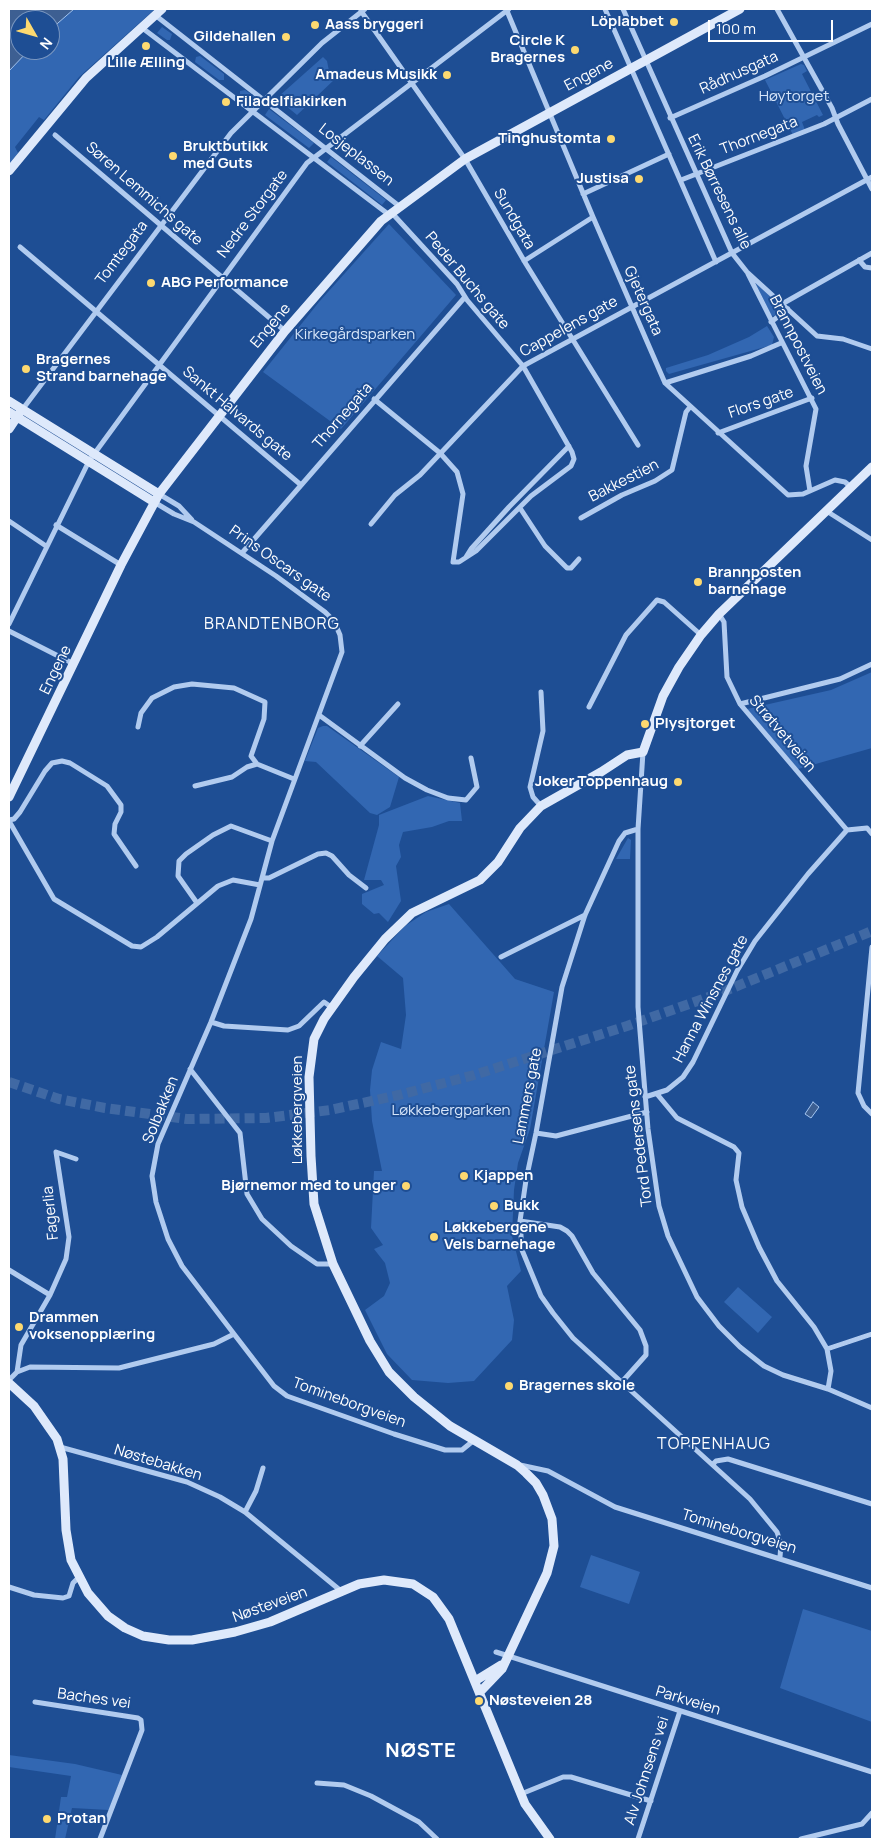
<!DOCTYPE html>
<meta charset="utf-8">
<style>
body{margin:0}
#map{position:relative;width:881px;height:1848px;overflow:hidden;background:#1e4e94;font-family:Manrope,sans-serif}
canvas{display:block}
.frame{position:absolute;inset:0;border:10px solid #fff;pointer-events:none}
.north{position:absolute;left:10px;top:10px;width:50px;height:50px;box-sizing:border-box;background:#1e4e94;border:1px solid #7895bf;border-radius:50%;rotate:128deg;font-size:14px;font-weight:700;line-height:20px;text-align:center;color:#fff}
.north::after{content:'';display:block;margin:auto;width:18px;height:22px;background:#fdd970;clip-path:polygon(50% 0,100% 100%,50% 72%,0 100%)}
.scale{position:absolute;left:708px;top:20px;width:125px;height:22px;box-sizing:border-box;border:2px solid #fff;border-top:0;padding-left:6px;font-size:15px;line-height:18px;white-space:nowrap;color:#fff;-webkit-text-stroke:4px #1e4e94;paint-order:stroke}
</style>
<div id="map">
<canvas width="881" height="1848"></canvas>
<div class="frame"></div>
<div class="north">N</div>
<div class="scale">100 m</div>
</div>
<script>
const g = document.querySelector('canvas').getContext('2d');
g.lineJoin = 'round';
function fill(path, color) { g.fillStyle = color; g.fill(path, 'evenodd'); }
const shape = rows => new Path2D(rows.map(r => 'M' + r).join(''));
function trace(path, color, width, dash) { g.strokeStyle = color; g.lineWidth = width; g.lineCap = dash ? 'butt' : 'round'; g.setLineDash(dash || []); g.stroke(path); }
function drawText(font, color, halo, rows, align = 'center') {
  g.font = font + ' Manrope,sans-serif'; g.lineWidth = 4; g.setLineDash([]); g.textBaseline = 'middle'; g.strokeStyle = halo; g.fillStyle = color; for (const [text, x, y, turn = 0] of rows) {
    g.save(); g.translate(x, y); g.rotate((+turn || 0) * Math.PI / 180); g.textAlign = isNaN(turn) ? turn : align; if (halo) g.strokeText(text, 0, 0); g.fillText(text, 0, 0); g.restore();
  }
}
fill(shape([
 [74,9,155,9,79,77,44,120,39,117,15,147,18,153,9,164,9,71,29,50,50,50,50,30],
 [162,27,172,34,170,40,167,40,157,33],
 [200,56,224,74,224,80,219,80,195,62,196,57],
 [323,57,327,61,329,71,335,79,297,115,280,101,278,97],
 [801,64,804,65,807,71,802,74,823,115,819,117,817,115,802,122,805,130,793,135,765,80],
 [245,90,255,97,250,103,240,96,240,91],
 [269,109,314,143,309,148,265,115],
 [331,157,386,200,382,205,327,162],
 [389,224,456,295,341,429,263,372,319,302],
 [755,282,778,304,781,310,780,314,774,316,770,315],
 [767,326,774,337,772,345,669,374,666,371,666,368,708,355,749,337],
 [872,672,872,748,798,769,747,709,831,690],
 [323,726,327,726,399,777,390,807,377,815,370,813,316,762,305,761,318,728],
 [428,796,460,803,462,821,449,821,432,827,403,832,399,845,401,857,396,866,401,901,388,922,379,913,374,914,362,904,362,894,384,885,381,880,364,880,379,825,379,815],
 [628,838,631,840,630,859,616,859],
 [449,904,515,979,554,992,530,1129,518,1163,514,1190,512,1236,521,1271,507,1286,514,1320,512,1340,474,1381,448,1383,412,1380,387,1354,365,1310,384,1296,390,1283,385,1263,374,1249,383,1245,371,1228,374,1171,382,1171,372,1121,370,1090,372,1070,381,1042,401,1049,406,1015,403,978,377,956,405,926,426,912],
 [738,1287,772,1317,758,1333,724,1302],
 [591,1555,640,1572,629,1604,580,1587],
 [803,1609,872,1631,872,1722,780,1688],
 [9,1755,75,1764,122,1775,109,1810,72,1808,65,1839,55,1839,61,1797,67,1797,71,1776,9,1767]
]), '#3267b2');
const water = shape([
 [9,9,74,9,50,30,50,20,20,20,20,50,29,50,9,71,9,9],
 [813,1102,819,1107,811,1118,805,1114,813,1102]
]);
fill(water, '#3d5f92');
trace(water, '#a4c5f0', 1);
trace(shape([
 [9,1082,59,1099,105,1108,187,1119,266,1118,330,1110,399,1095,474,1075,627,1026,720,993,872,931]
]), '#4069a4', 10, [10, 5]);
trace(shape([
 [605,9,716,262],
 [623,9,732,253,747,272,817,336,843,339,872,349],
 [777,9,832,108,838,124,872,189],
 [361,11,465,159,526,264,638,445],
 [507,11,593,217,665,383,788,495,803,494,835,480,845,482,852,488],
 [155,15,399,206],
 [141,27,388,214],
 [670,118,765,76,872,24],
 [55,135,285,331],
 [681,180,824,124,872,99],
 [583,194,669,154],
 [20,247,301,485],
 [859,260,865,267,872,268],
 [524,261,593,217],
 [748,274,816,409,806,466,810,491],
 [782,304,872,253],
 [771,322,788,309],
 [665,383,751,356,781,343],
 [374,399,440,453,457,472,463,494,453,562,459,562,476,551,531,496,571,466,574,459,572,452,523,366,467,300,457,284,391,212],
 [22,410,231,133,322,43,365,9],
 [718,433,812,398],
 [159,494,179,506,192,520],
 [154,502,174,514,194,522,276,576,325,612,334,621,340,635,342,652,272,841,251,919,211,1022,158,1144,152,1176,156,1202,168,1239,182,1266,234,1334,274,1386,287,1396,394,1434,445,1450,462,1450,473,1441],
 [520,508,545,546,567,568,571,568,579,559],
 [828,512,872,540],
 [581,518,622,495,655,481,672,470,686,412,690,407],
 [9,521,46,546],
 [371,524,395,495,420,475,523,366,872,177],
 [56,525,121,565],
 [242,553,465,297],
 [466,557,471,549,509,507,569,446],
 [719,614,724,622,727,677,740,704,847,830],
 [9,624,89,461,307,163,509,9],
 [9,631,74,664],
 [740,704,840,679,872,664],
 [589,707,626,635,657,600,664,602,701,635],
 [319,715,405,778,427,790,448,798,466,800,477,787,471,758],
 [138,727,141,713,152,698,174,687,192,684,234,688,265,702,264,719,251,756,257,764,294,779],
 [360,746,398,704],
 [643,752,638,829,638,1007,648,1129,659,1206,668,1236,697,1297,719,1326,740,1347,764,1366,783,1375,828,1389,872,1408],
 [195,786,232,777,247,767,257,764],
 [541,806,533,797,530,787,543,731,541,692],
 [9,820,14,819,20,812,45,771,52,763,62,761,70,763,107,786,121,805,121,812,115,824,114,834,136,866],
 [9,821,54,899,132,946,141,947,157,937,218,886,233,880,260,885],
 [638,829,625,833,619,841,585,915,562,987,536,1133,526,1180,520,1221,522,1250,541,1296,553,1313,573,1338,750,1499,777,1532,781,1544,780,1557],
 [847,830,867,828,872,834],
 [262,878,269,878,318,854,326,853,332,856,349,875,366,888],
 [197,903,178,876,179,861,186,854,213,835,231,826,272,841],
 [872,947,858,1093,864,1106,872,1114],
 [501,957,585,915],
 [211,1022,224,1026,288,1030,299,1026,324,1002,331,1007],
 [190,1069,240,1133,247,1194,262,1219,291,1246,317,1264,333,1264],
 [657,1094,677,1118,734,1147,739,1153,736,1180,742,1207,759,1247,777,1281,814,1327,827,1349,831,1371,828,1389],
 [645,1097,667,1090,683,1077,693,1062,737,971,755,941,808,874,847,830],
 [536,1133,556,1136,647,1112],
 [520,1221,560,1227,567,1231,572,1236,593,1273,640,1330,646,1346,646,1355,621,1383],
 [9,1270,50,1295],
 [827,1349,872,1334],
 [17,1372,21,1345,50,1295,66,1259,69,1237,56,1152,76,1159],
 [9,1380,17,1372,30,1367,119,1368,214,1344,234,1334],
 [60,1447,187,1482,220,1497,245,1512,341,1591],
 [713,1464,716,1461,728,1459,872,1504],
 [520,1465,548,1471,615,1507,872,1588],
 [245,1512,256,1491,263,1468],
 [9,1587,34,1595,63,1598,69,1596,73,1583,78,1578],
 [496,1652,872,1772],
 [35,1702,138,1718,141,1720,142,1730,100,1839],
 [317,1783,344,1785,371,1796,419,1822,437,1839],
 [521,1794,563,1777,571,1777,651,1801],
 [638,1839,680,1711],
 [801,1839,862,1824,872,1813]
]), '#b1cbef', 5);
trace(shape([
 [9,171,86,78,162,9],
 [9,401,159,494],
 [9,412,154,502],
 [9,429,19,414],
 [9,797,121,565,159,494,285,331,381,221,465,159,740,9],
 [9,1383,34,1406,57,1439,63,1459,66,1530,71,1560,88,1593,108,1616,125,1628,143,1636,169,1640,192,1640,235,1632,270,1622,359,1584,384,1580,413,1584,433,1597,449,1619,525,1804,550,1839],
 [475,1681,501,1665],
 [480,1692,502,1669,547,1573,554,1546,552,1519,543,1495,536,1483,526,1473,517,1465,450,1426,414,1397,389,1372,370,1341,333,1264,314,1204,311,1156,309,1077,314,1039,324,1019,354,977,385,939,412,913,480,880,498,862,520,828,541,806,601,772,627,755,643,752,663,696,679,667,701,635,719,614,872,467]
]), '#dee9fb', 9);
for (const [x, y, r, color] of [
 [674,22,5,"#fdd970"],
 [315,25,5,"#fdd970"],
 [286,37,5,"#fdd970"],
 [146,46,5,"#fdd970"],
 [575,50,5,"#fdd970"],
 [447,75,5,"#fdd970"],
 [226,102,5,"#fdd970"],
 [611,139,5,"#fdd970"],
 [173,156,5,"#fdd970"],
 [639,179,5,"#fdd970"],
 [151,283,5,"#fdd970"],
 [26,369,5,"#fdd970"],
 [698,582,5,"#fdd970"],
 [645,724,5,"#fdd970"],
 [678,782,5,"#fdd970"],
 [464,1176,5,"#fdd970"],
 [406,1186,5,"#fdd970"],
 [494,1206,5,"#fdd970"],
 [434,1237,5,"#fdd970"],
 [19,1327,5,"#fdd970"],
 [509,1386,5,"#fdd970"],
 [479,1701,5,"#fdd970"],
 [47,1819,5,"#fdd970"]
]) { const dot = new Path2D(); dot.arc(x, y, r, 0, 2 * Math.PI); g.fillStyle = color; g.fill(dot); trace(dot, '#1e4e94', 2); }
drawText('bold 15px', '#fff', '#1e4e94', [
 ["Löplabbet",664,22,"right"],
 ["Aass bryggeri",325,25],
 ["Gildehallen",276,37,"right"],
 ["Circle K",565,41,"right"],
 ["Bragernes",565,58,"right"],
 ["Lille Ælling",146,63,"center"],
 ["Amadeus Musikk",437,75,"right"],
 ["Filadelfiakirken",236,102],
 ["Tinghustomta",601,139,"right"],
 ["Bruktbutikk",183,147],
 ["med Guts",183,164],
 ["Justisa",629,179,"right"],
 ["ABG Performance",161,283],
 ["Bragernes",36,360],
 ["Strand barnehage",36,377],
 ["Brannposten",708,573],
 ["barnehage",708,590],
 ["Plysjtorget",655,724],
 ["Joker Toppenhaug",668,782,"right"],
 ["Kjappen",474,1176],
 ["Bjørnemor med to unger",396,1186,"right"],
 ["Bukk",504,1206],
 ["Løkkebergene",444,1228],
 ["Vels barnehage",444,1245],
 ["Drammen",29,1318],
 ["voksenopplæring",29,1335],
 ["Bragernes skole",519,1386],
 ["Nøsteveien 28",489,1701],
 ["Protan",57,1819]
], 'left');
drawText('15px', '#fff', '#1e4e94', [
 ["Rådhusgata",739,73,-24],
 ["Engene",589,75,-28],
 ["Thornegata",759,136,-21],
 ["Losjeplassen",356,155,38],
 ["Erik Børresens alle",719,192,64],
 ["Søren Lemmichs gate",144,194,41],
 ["Nedre Storgate",253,214,-53],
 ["Sundgata",514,219,60],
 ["Tomtegata",122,253,-53],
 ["Peder Buchs gate",467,281,50],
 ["Gjetergata",643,301,66],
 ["Engene",271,326,-50],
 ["Cappelens gate",569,327,-29],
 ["Brannpostveien",798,345,63],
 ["Flors gate",761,403,-19],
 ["Sankt Halvards gate",237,414,40],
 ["Thornegata",343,416,-49],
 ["Bakkestien",624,481,-27],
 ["Prins Oscars gate",280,564,35],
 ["Engene",56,670,-64],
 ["Strøtvetveien",782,734,50],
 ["Hanna Winsnes gate",711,999,-62],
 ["Lammers gate",528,1096,-79],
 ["Solbakken",161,1110,-68],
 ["Løkkebergveien",298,1110,-90],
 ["Tord Pedersens gate",639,1136,-97],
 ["Fagerlia",51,1213,-96],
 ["Tomineborgveien",349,1403,20],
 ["Nøstebakken",158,1463,17],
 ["Tomineborgveien",739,1532,17],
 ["Nøsteveien",270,1605,-20],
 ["Baches vei",94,1699,8],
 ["Parkveien",688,1701,17],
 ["Alv Johnsens vei",647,1771,-72]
]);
drawText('15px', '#d7e6fa', '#1e4e94', [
 ["Høytorget",794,97],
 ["Kirkegårdsparken",355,335],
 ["Løkkebergparken",451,1111]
]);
g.letterSpacing = '1px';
drawText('16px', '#fff', '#1e4e94', [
 ["BRANDTENBORG",272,625],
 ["TOPPENHAUG",714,1445]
]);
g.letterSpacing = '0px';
g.letterSpacing = '1px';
drawText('bold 20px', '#fff', '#1e4e94', [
 ["NØSTE",421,1751]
]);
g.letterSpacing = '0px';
</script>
